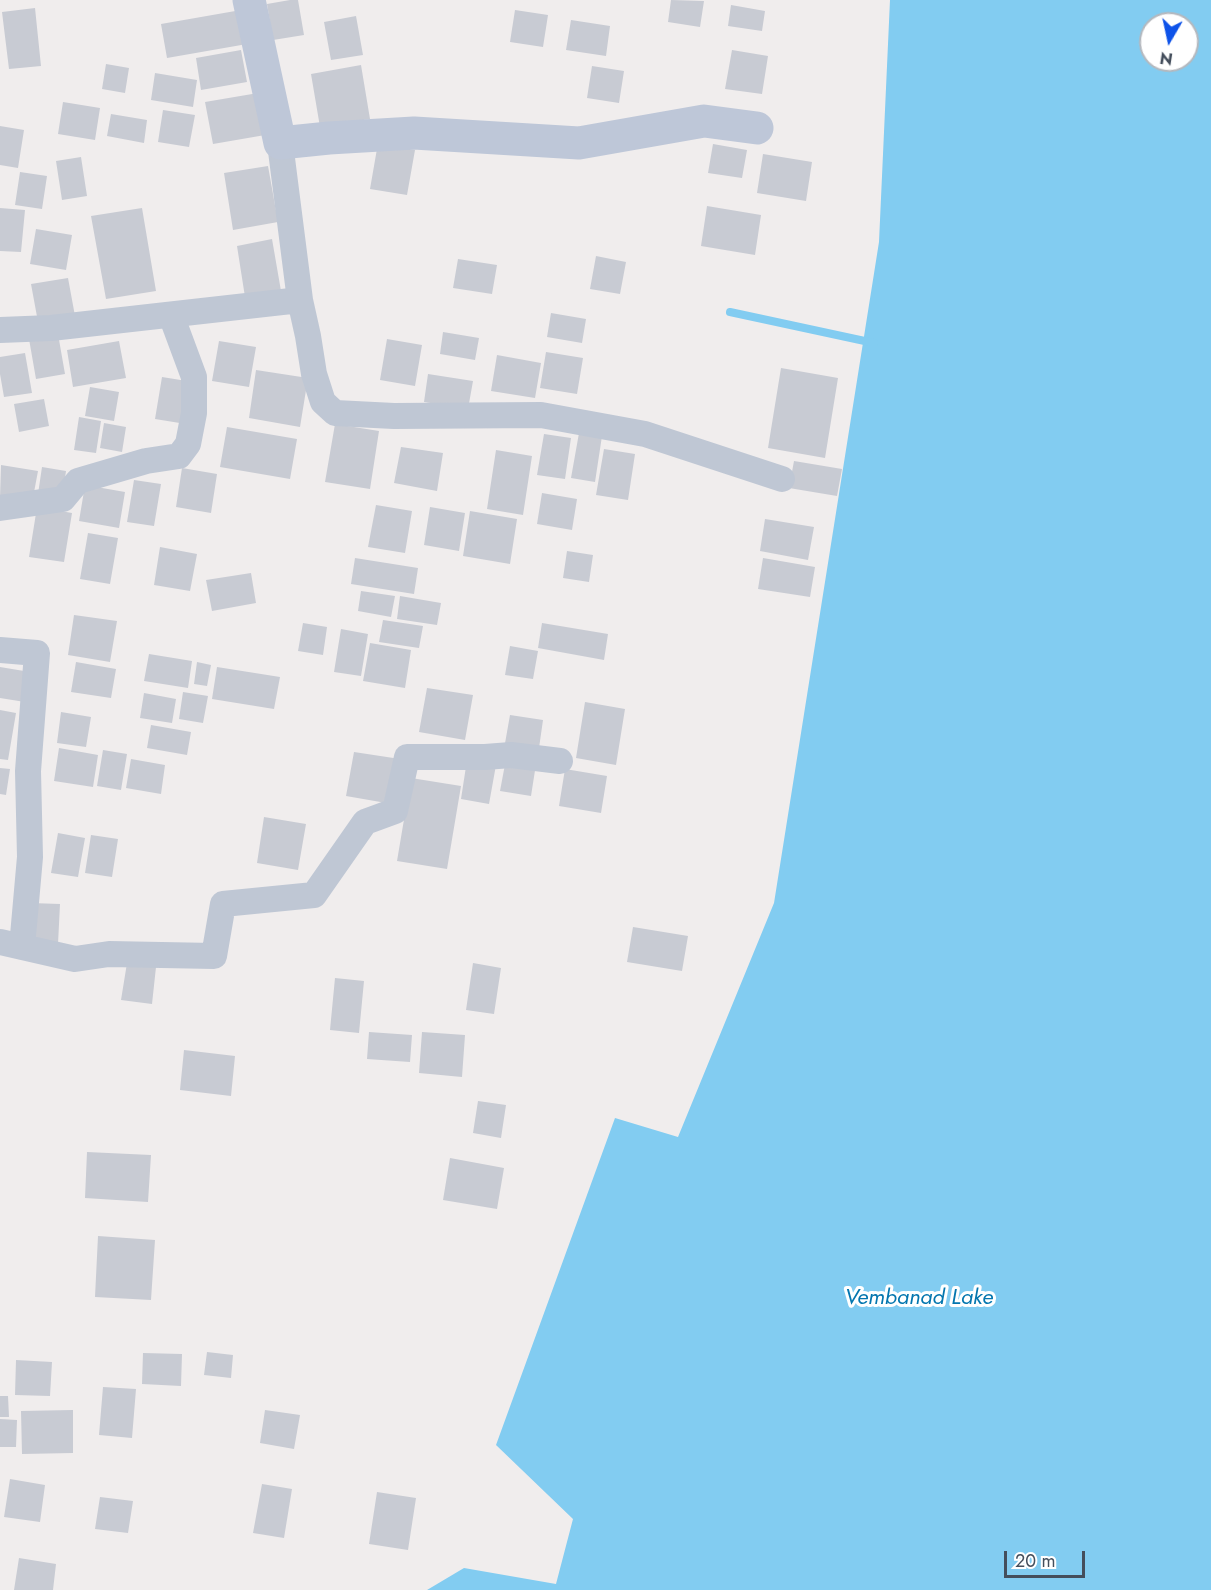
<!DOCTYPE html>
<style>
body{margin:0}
#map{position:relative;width:1211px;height:1590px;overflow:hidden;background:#f0eded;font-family:Jost,sans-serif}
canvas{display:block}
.north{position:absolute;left:1139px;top:12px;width:60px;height:60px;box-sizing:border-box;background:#fff;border:2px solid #b4b8be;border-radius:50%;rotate:189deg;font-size:16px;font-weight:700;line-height:24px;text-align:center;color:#444e5c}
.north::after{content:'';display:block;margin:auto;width:21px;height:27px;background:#0e53e9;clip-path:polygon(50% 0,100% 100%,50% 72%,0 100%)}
.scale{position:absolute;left:1004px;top:1551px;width:81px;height:27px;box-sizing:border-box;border:3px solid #444e5c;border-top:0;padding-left:8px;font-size:18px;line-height:21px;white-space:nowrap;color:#444e5c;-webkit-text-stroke:4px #fff;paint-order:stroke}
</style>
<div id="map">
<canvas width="1211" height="1590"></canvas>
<div class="north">N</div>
<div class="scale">20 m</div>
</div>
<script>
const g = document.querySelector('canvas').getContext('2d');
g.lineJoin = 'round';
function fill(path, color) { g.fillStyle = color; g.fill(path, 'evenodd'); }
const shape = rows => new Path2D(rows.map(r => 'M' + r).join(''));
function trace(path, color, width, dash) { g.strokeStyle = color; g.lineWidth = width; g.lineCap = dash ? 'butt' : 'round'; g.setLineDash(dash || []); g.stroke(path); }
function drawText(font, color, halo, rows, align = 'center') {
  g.font = font + ' Jost,sans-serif'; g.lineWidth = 6; g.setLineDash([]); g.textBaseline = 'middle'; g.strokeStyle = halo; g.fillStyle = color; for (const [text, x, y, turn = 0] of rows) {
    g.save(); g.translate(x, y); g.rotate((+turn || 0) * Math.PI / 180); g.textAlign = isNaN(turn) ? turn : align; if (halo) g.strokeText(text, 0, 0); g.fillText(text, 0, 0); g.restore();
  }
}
fill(shape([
 [890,0,1211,0,1211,1590,427,1590,464,1568,556,1584,573,1519,496,1445,615,1118,678,1137,774,903,879,242],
 [1151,24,1187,24,1187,60,1151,60]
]), '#82ccf1');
trace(shape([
 [730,312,874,343]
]), '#82ccf1', 8);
fill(shape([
 [290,0,298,0,304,35,273,40,267,4],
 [671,0,704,1,700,27,668,22],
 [731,5,765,11,762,31,728,26],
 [35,8,41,66,9,69,2,12],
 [241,10,247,44,167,58,161,24],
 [515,10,548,15,543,47,510,42],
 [356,16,363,55,331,60,324,22],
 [571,20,610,26,606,56,566,50],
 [241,50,247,82,201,90,196,58],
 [732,50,768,56,762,94,725,89],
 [106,64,129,68,125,93,102,89],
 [361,65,370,119,320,127,311,74],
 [592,66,624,71,619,103,587,98],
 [155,73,197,80,193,107,151,100],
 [264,92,271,134,213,144,205,102],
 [63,102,100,108,95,140,58,134],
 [163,110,195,115,189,147,158,142],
 [111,114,147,120,144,143,107,136],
 [0,126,24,130,18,168,0,165],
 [378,143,415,150,407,195,370,189],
 [713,144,747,150,742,178,708,173],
 [763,154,812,162,806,201,757,193],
 [81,157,87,196,62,200,56,161],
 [268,166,278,222,233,230,224,173],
 [20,172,47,176,42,209,15,205],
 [707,206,761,215,755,255,701,246],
 [0,208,25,210,21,252,0,251],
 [142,208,156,291,106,299,91,216],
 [36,229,72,235,66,270,30,264],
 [272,239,281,291,245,297,237,246],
 [596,256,626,262,620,294,590,289],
 [458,259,497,265,492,294,453,288],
 [68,278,75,316,38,322,31,284],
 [551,313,586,319,582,343,547,337],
 [443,332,479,338,475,360,440,354],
 [58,334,65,374,36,379,29,339],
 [387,339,422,345,415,386,380,380],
 [119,341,126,378,73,387,67,350],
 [219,341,256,347,249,387,212,381],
 [546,352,583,358,577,394,540,388],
 [25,353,32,393,4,397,0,374,0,357],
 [497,355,541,363,535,398,491,391],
 [781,368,838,378,825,458,768,448],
 [256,370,308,378,300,427,249,418],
 [428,374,473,381,468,409,424,402],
 [162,377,193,382,186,424,155,419],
 [90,387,119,392,114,421,85,416],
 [44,399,49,426,19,432,14,404],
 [79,417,101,421,96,453,74,450],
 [104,423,126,427,122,452,100,448],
 [335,424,379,431,370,489,325,482],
 [227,427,297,439,290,479,220,467],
 [579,433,602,436,595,482,571,478],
 [544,434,571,438,565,479,537,475],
 [401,447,443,453,437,491,394,483],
 [604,449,635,454,628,500,596,495],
 [496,450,532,456,523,515,487,509],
 [794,461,842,469,837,496,789,488],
 [1,465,38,471,32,503,0,498],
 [42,467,66,471,62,498,38,494],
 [182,468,217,474,211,513,176,507],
 [134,480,161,484,154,526,127,522],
 [85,485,125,492,119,528,79,521],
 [542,493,577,499,572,530,537,524],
 [376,505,412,511,405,553,368,547],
 [37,507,72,513,64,562,29,557],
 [430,507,465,513,459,551,424,545],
 [470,511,517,519,510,564,463,556],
 [765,519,814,527,808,560,760,551],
 [88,533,118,538,110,584,80,579],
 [160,547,197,554,190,591,154,585],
 [567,551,593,555,589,582,563,578],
 [355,558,418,568,414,594,351,584],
 [763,558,815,567,810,597,758,589],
 [251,573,256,603,212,611,206,580],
 [361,591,395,596,391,617,358,611],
 [400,596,441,603,437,625,397,619],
 [74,615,117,621,110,662,68,655],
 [383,620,423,626,419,648,379,642],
 [303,623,327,627,323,655,298,651],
 [542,623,608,634,604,660,538,648],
 [341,629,368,634,361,676,334,672],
 [370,643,411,650,405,688,363,681],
 [510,646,538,651,533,679,505,675],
 [149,654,192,661,188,688,144,681],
 [76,662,116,669,111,698,71,692],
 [197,662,211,665,207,686,194,684],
 [0,667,30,672,25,702,0,698],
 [217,667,280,677,274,709,212,699],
 [427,688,473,695,465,740,419,732],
 [183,692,208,696,203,723,179,719],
 [144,693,176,699,172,723,140,718],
 [585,702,625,709,616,765,576,758],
 [0,710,16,713,8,760,0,759],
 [61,712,91,717,86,747,57,743],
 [510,715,543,720,538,755,504,749],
 [151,725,191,732,187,755,147,748],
 [59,748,98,755,93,787,54,781],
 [103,750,127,754,121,790,97,786],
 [354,752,400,759,392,804,346,796],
 [131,759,165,765,161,794,126,788],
 [506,759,536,764,531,796,500,791],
 [467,760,496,765,489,804,461,799],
 [0,768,10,769,6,795,0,794],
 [565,769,607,776,601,813,559,806],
 [411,778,461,786,447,869,397,861],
 [264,817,306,824,298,870,257,863],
 [58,833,85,838,78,877,51,873],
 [91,835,118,839,112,877,85,873],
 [31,903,60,904,58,944,29,943],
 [633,927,688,936,682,971,627,962],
 [127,963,156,967,152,1004,121,1000],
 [473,963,501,968,494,1014,466,1010],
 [335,978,364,981,359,1033,330,1030],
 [369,1032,412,1035,410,1062,367,1059],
 [422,1032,465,1035,462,1077,419,1073],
 [184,1050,235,1056,231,1096,180,1090],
 [478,1101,506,1105,501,1138,473,1133],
 [87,1152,151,1155,148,1202,85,1198],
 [450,1158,504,1168,497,1209,443,1200],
 [98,1236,155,1240,151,1300,95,1297],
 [207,1352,233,1355,231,1378,204,1375],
 [143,1353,182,1354,181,1386,142,1384],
 [16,1360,52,1362,50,1396,15,1395],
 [103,1387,136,1389,132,1438,99,1435],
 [0,1396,8,1396,9,1417,0,1417],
 [73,1410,73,1453,22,1454,21,1411],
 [265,1410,300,1415,294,1449,260,1443],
 [0,1419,17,1420,16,1447,0,1447],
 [10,1479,45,1485,40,1522,4,1517],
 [262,1484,292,1489,284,1538,253,1533],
 [377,1492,416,1498,408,1550,369,1544],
 [100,1497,133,1501,128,1533,95,1529],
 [19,1558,56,1564,53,1590,14,1590]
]), '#c8cbd3');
trace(shape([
 [280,143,300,300],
 [0,330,51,328,300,300,308,336,314,374,323,402,335,413,394,416,541,415,645,434,782,479],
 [0,508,63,499,78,481,146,461,179,456,188,444,194,413,194,377,171,315],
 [0,650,37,653,28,771,30,857,22,947],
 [0,942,75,959,109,954,214,956,223,904,314,895,365,822,395,811,407,757,485,757,511,755,560,761]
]), '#bfc7d4', 26);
trace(shape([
 [249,0,280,143,329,138,414,133,579,143,704,121,757,128]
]), '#bec7d8', 33);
drawText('italic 22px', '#0376af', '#fff', [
 ["Vembanad Lake",919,1299]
]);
</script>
